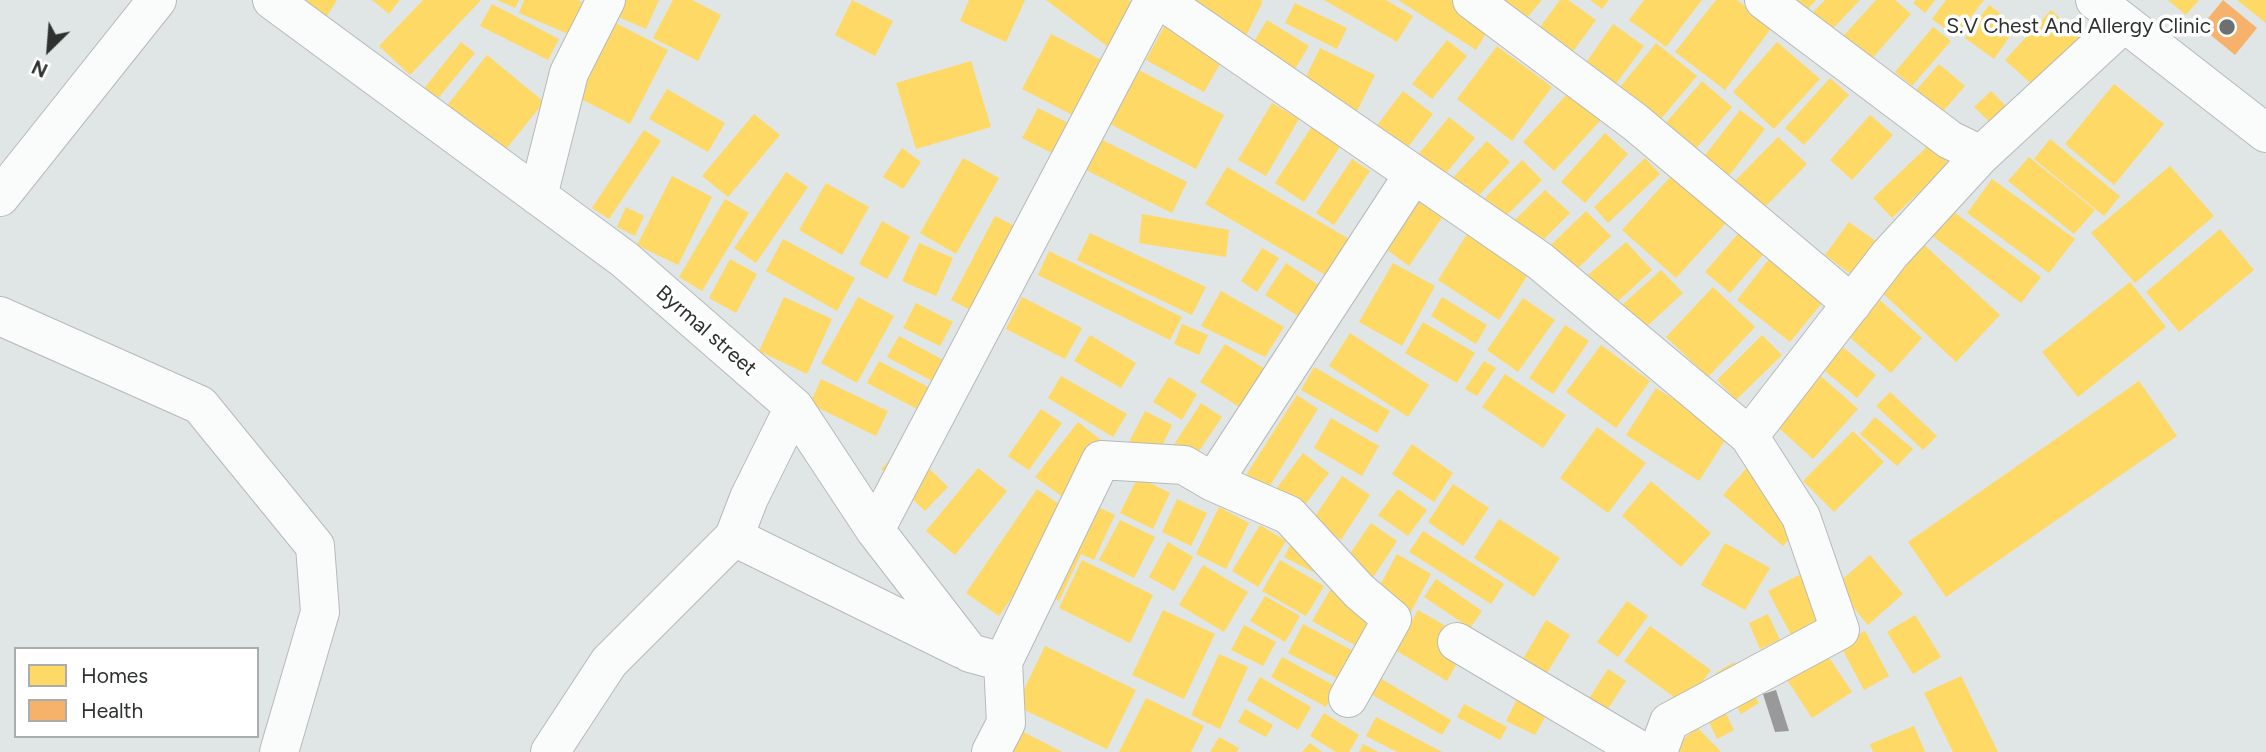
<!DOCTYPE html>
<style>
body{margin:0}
#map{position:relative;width:2266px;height:752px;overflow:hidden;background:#e0e5e5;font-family:Figtree,sans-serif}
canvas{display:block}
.legend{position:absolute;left:14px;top:647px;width:245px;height:91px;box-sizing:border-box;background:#fff;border:2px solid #abadac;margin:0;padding:9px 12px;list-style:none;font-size:21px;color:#2e3130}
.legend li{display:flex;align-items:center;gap:14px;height:35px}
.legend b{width:35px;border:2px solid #abadac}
.north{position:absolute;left:14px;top:14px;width:70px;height:70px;-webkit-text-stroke:5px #fff;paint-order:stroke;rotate:205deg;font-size:19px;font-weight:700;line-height:28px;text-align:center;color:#2e3130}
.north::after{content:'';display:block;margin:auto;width:24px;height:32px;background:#2e3130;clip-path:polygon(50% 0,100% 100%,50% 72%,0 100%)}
</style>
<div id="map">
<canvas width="2266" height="752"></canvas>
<ul class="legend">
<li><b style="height:19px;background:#ffd966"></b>Homes</li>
<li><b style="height:19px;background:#f6b26b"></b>Health</li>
</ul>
<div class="north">N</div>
</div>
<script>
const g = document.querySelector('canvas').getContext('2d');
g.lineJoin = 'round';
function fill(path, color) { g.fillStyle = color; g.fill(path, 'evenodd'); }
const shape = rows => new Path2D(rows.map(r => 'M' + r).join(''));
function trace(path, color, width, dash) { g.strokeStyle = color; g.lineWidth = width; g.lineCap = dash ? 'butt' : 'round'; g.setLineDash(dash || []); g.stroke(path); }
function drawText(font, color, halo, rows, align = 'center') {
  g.font = font + ' Figtree,sans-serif'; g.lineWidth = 7; g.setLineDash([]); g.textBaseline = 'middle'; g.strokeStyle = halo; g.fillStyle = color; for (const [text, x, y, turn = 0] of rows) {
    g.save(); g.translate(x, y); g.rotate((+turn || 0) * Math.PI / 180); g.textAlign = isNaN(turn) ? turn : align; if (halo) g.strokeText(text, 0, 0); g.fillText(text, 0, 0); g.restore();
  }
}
fill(shape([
 [297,0,337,0,325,19],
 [372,0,400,0,389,14],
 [423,0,481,0,410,75,379,46],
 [497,0,519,0,515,8],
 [524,0,577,0,589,5,575,37,519,13],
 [615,0,659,0,646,29,609,13],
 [673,0,692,0,721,15,698,61,653,38],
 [852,0,893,21,875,56,835,35],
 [969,0,1025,0,1006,42,960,21],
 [1046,0,1128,0,1157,22,1128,62],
 [1173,0,1260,0,1263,1,1242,44],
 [1324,0,1386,0,1413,16,1397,42],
 [1398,0,1451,0,1491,25,1476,50],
 [1502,0,1542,0,1524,21],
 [1560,0,1568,0,1596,20,1566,61,1532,38],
 [1590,0,1609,0,1602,9],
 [1644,0,1702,0,1666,47,1629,20],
 [1716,0,1737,0,1772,27,1725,90,1675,52],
 [1784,0,1816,0,1801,17],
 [1825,0,1860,0,1824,38,1805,20],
 [1876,0,1895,0,1911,14,1864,68,1836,44],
 [1916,0,1935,0,1925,13,1913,3],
 [1946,0,1984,0,1956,37,1932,19],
 [2168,0,2199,0,2186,15],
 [2237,0,2266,0,2266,23],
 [1295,3,1347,28,1337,49,1285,23],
 [492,4,559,39,548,60,480,26],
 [1989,5,2017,26,1994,59,1965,38],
 [2051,10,2084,40,2038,90,2005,60],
 [1267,20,1309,46,1286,84,1244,58],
 [614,22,668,50,630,124,575,96],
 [1166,23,1225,55,1204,92,1146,60],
 [1613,24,1644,46,1612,89,1583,67],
 [1933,27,1951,41,1912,86,1895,72],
 [1051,34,1119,69,1090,124,1022,89],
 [1447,40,1467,56,1432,99,1412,84],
 [461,42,475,53,435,102,422,91],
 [1777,42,1820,79,1774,129,1733,92],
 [1656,43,1697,76,1660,120,1620,87],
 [1497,46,1552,87,1512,141,1457,99],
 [1320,48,1375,75,1352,121,1297,95],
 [487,55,544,102,502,154,445,108],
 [971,61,991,127,916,149,896,83],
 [1939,64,1965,86,1932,124,1906,102],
 [1139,70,1224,115,1196,169,1110,124],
 [1830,78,1849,95,1804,145,1785,128],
 [1702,81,1732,107,1693,152,1663,126],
 [2114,84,2164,124,2114,185,2065,144],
 [667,89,725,123,708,152,649,119],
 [1403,91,1433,114,1399,159,1369,136],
 [1991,91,2014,114,1998,130,1974,107],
 [1569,92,1600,121,1554,171,1523,142],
 [1272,103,1299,119,1266,176,1238,160],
 [1038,108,1187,182,1172,213,1022,138],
 [1740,110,1765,129,1728,177,1703,158],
 [754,114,780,135,728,197,702,176],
 [1870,115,1893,135,1852,180,1830,160],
 [1449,117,1475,138,1438,183,1412,162],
 [1314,123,1343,142,1304,202,1275,183],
 [644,130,661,141,609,219,592,208],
 [1605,133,1628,154,1585,203,1561,182],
 [1778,137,1807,164,1761,211,1732,184],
 [2050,139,2120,196,2104,216,2034,159],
 [1487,141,1510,162,1470,205,1447,184],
 [1930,144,1949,164,1892,218,1873,198],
 [902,148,921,162,903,189,883,177],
 [2029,157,2095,210,2074,234,2008,181],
 [963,158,999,178,956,254,920,233],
 [1645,158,1660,174,1608,223,1594,207],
 [1352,159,1370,171,1334,225,1316,213],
 [1522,160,1542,180,1497,225,1477,206],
 [2170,166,2214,216,2135,283,2091,233],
 [1227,167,1366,249,1344,286,1205,204],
 [786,172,808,187,756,263,734,248],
 [1672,175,1726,223,1676,278,1622,230],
 [672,176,712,197,678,265,637,245],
 [1992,179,2075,239,2049,273,1967,213],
 [826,183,869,207,842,255,799,230],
 [1545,190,1570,213,1533,250,1509,226],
 [1424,193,1448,209,1409,266,1386,249],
 [725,199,749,213,702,291,679,277],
 [626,207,644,216,635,236,617,227],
 [1950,209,2041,277,2021,303,1931,235],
 [1586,211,1611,236,1576,270,1551,245],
 [1142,214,1229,230,1226,257,1139,243],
 [995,216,1034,236,990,320,951,300],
 [882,221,910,237,887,279,859,264],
 [1849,222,1884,247,1860,281,1825,255],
 [1742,229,1767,250,1730,293,1705,272],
 [2220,229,2254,270,2179,332,2146,292],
 [1469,231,1531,270,1499,320,1438,280],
 [1090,233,1206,287,1192,315,1077,260],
 [783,239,855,278,837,311,766,271],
 [1920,241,2000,315,1956,362,1876,287],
 [1626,242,1652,270,1614,305,1588,275],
 [919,243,953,258,936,296,902,281],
 [1262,248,1279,258,1257,292,1241,281],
 [1049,251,1182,317,1170,340,1038,275],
 [1773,254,1827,297,1790,342,1737,300],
 [730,259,757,274,736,313,709,298],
 [1286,263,1339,299,1320,330,1265,295],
 [1393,263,1435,286,1402,346,1359,322],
 [1661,270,1683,293,1643,330,1621,306],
 [2130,282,2166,327,2078,397,2042,352],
 [1713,287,1755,327,1708,377,1666,337],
 [1221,291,1284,327,1265,357,1201,326],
 [1871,292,1922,338,1891,373,1839,328],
 [784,297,832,319,807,374,759,351],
 [858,297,894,316,857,383,821,363],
 [1022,297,1082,328,1065,359,1006,329],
 [1442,297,1487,325,1476,344,1431,316],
 [1523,298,1555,320,1518,372,1487,350],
 [916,303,953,322,940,346,903,328],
 [1423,322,1475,353,1457,383,1405,353],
 [1182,324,1208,335,1199,355,1174,344],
 [1565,325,1589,341,1553,394,1529,378],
 [1350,333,1429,385,1408,417,1329,366],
 [1090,335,1136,363,1121,388,1074,361],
 [1762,335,1782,355,1736,400,1717,380],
 [899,336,945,361,934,382,887,357],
 [1832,338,1876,375,1857,398,1813,361],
 [1225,344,1265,369,1241,408,1200,382],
 [1601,345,1650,381,1616,428,1566,392],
 [879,361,930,388,919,410,867,383],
 [1484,361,1496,368,1477,396,1465,389],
 [1314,367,1390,411,1377,433,1301,390],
 [1815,371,1858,409,1813,459,1771,421],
 [1505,374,1566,415,1543,448,1482,407],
 [1061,376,1127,414,1113,437,1048,398],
 [1169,377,1197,394,1182,420,1153,402],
 [821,379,888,411,876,436,810,404],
 [2139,381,2177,436,1946,597,1908,542],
 [1656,388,1729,434,1699,481,1626,435],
 [1890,392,1937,436,1923,450,1876,406],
 [1297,395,1318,409,1268,489,1246,475],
 [1201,403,1222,417,1193,460,1173,446],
 [1041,409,1062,423,1029,470,1008,456],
 [1145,411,1172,425,1156,459,1128,444],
 [1875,417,1913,449,1897,466,1860,434],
 [1331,418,1379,446,1362,476,1314,448],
 [1078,422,1111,448,1070,502,1035,477],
 [1597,427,1646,463,1608,513,1560,478],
 [1853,431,1884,462,1834,512,1803,481],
 [1412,444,1453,473,1434,502,1392,474],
 [905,445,948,487,925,511,881,469],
 [1303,453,1329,473,1299,513,1273,493],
 [1757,456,1816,507,1783,546,1723,495],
 [978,468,1007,491,955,555,926,531],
 [1342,476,1370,495,1341,540,1312,521],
 [1138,477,1170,493,1153,529,1120,513],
 [1651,481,1711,533,1681,567,1622,516],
 [1453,484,1489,508,1463,546,1428,522],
 [1037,489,1071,512,999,616,966,593],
 [1398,489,1427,510,1408,536,1378,515],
 [1177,499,1207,513,1191,546,1162,532],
 [1092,504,1115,515,1094,560,1081,554,1059,601,1048,595],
 [1219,507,1249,523,1226,569,1196,554],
 [1499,519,1560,558,1534,597,1474,558],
 [1120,520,1155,537,1134,578,1099,560],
 [1371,523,1397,541,1370,582,1343,564],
 [1260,525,1286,541,1258,587,1232,571],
 [1423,531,1504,584,1491,604,1409,552],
 [1293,540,1323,577,1284,557],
 [1168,542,1193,557,1174,591,1149,577],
 [1725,543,1770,568,1745,610,1701,585],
 [1397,554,1431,574,1407,619,1372,600],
 [1870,555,1903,594,1868,625,1835,586],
 [1082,560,1153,595,1130,643,1059,608],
 [1280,560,1324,586,1306,616,1262,591],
 [1203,565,1248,592,1224,632,1179,605],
 [1807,571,1831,616,1792,637,1768,591],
 [1436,579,1482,611,1470,628,1424,597],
 [1332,587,1385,617,1365,651,1312,621],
 [1265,596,1300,616,1285,642,1250,621],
 [1627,601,1648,616,1618,657,1597,642],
 [1163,610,1215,634,1184,699,1132,675],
 [1418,610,1470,640,1447,681,1395,650],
 [1768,614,1780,640,1760,649,1749,623],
 [1915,615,1941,657,1913,674,1887,632],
 [1546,620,1570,635,1541,683,1517,669],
 [1303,624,1355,652,1340,680,1288,653],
 [1244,625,1276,642,1263,666,1231,650],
 [1650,626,1711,670,1685,705,1624,661],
 [1865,631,1889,676,1864,690,1840,645],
 [1045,646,1136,690,1107,749,1016,706],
 [1822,647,1852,692,1812,718,1782,672],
 [1219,654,1248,667,1220,729,1191,715],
 [1282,657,1337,687,1326,707,1271,677],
 [1734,662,1759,703,1741,714,1716,673],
 [1608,669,1626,681,1604,715,1586,703],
 [1371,673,1451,720,1442,735,1362,689],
 [1961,676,1998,752,1953,752,1924,693],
 [1260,677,1311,707,1298,730,1247,700],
 [1717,695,1734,730,1717,739,1700,703],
 [1518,697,1548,712,1535,735,1506,721],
 [1146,698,1204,726,1191,752,1119,752],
 [1464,704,1507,727,1500,740,1457,717],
 [1245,709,1273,725,1266,737,1238,722],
 [1324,713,1359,735,1349,752,1336,752,1310,736],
 [1376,717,1442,752,1397,752,1366,736],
 [1006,723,1062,752,991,752],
 [1914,726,1925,752,1873,752,1870,744],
 [1697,727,1721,752,1670,752],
 [1219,737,1239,748,1237,752,1210,752],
 [1310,743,1322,752,1302,752],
 [1363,744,1378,752,1359,752]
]), '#ffd966');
fill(shape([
 [2223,0,2257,28,2235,55,2201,27]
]), '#f6b26b');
fill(shape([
 [1776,690,1789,731,1775,732,1763,694]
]), '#999');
const minor = shape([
 [272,0,624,259,794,407,875,530,970,653,1003,662,1006,723,991,752],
 [1161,0,1540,261,1749,436,1890,254,1981,155],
 [1472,0,1635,122,1852,304],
 [1764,0,1950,140,1981,155,2124,23],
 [2095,0,2266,133],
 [538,196,569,73,606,0],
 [0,197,157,0],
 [0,316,200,405,315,546,320,612,279,752],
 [1213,482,1289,515,1359,591,1392,619,1348,698],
 [875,530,1154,0],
 [734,537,962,649],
 [1457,642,1643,752],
 [1003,662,1101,460,1184,465,1213,482,1413,175],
 [550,752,609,662,734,537,749,498,794,407],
 [1658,752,1669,722,1840,630,1801,517,1749,436]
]);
trace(minor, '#b7baba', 40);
trace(minor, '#fafbfb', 38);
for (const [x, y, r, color] of [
 [2227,27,9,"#6c706f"]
]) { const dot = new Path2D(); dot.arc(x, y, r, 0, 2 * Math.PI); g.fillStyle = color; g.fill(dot); trace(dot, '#fff', 2.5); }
drawText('21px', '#2e3130', '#fff', [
 ["S.V Chest And Allergy Clinic",2211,27]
], 'right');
drawText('21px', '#2e3130', '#fff', [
 ["Byrmal street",706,331,41]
]);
</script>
